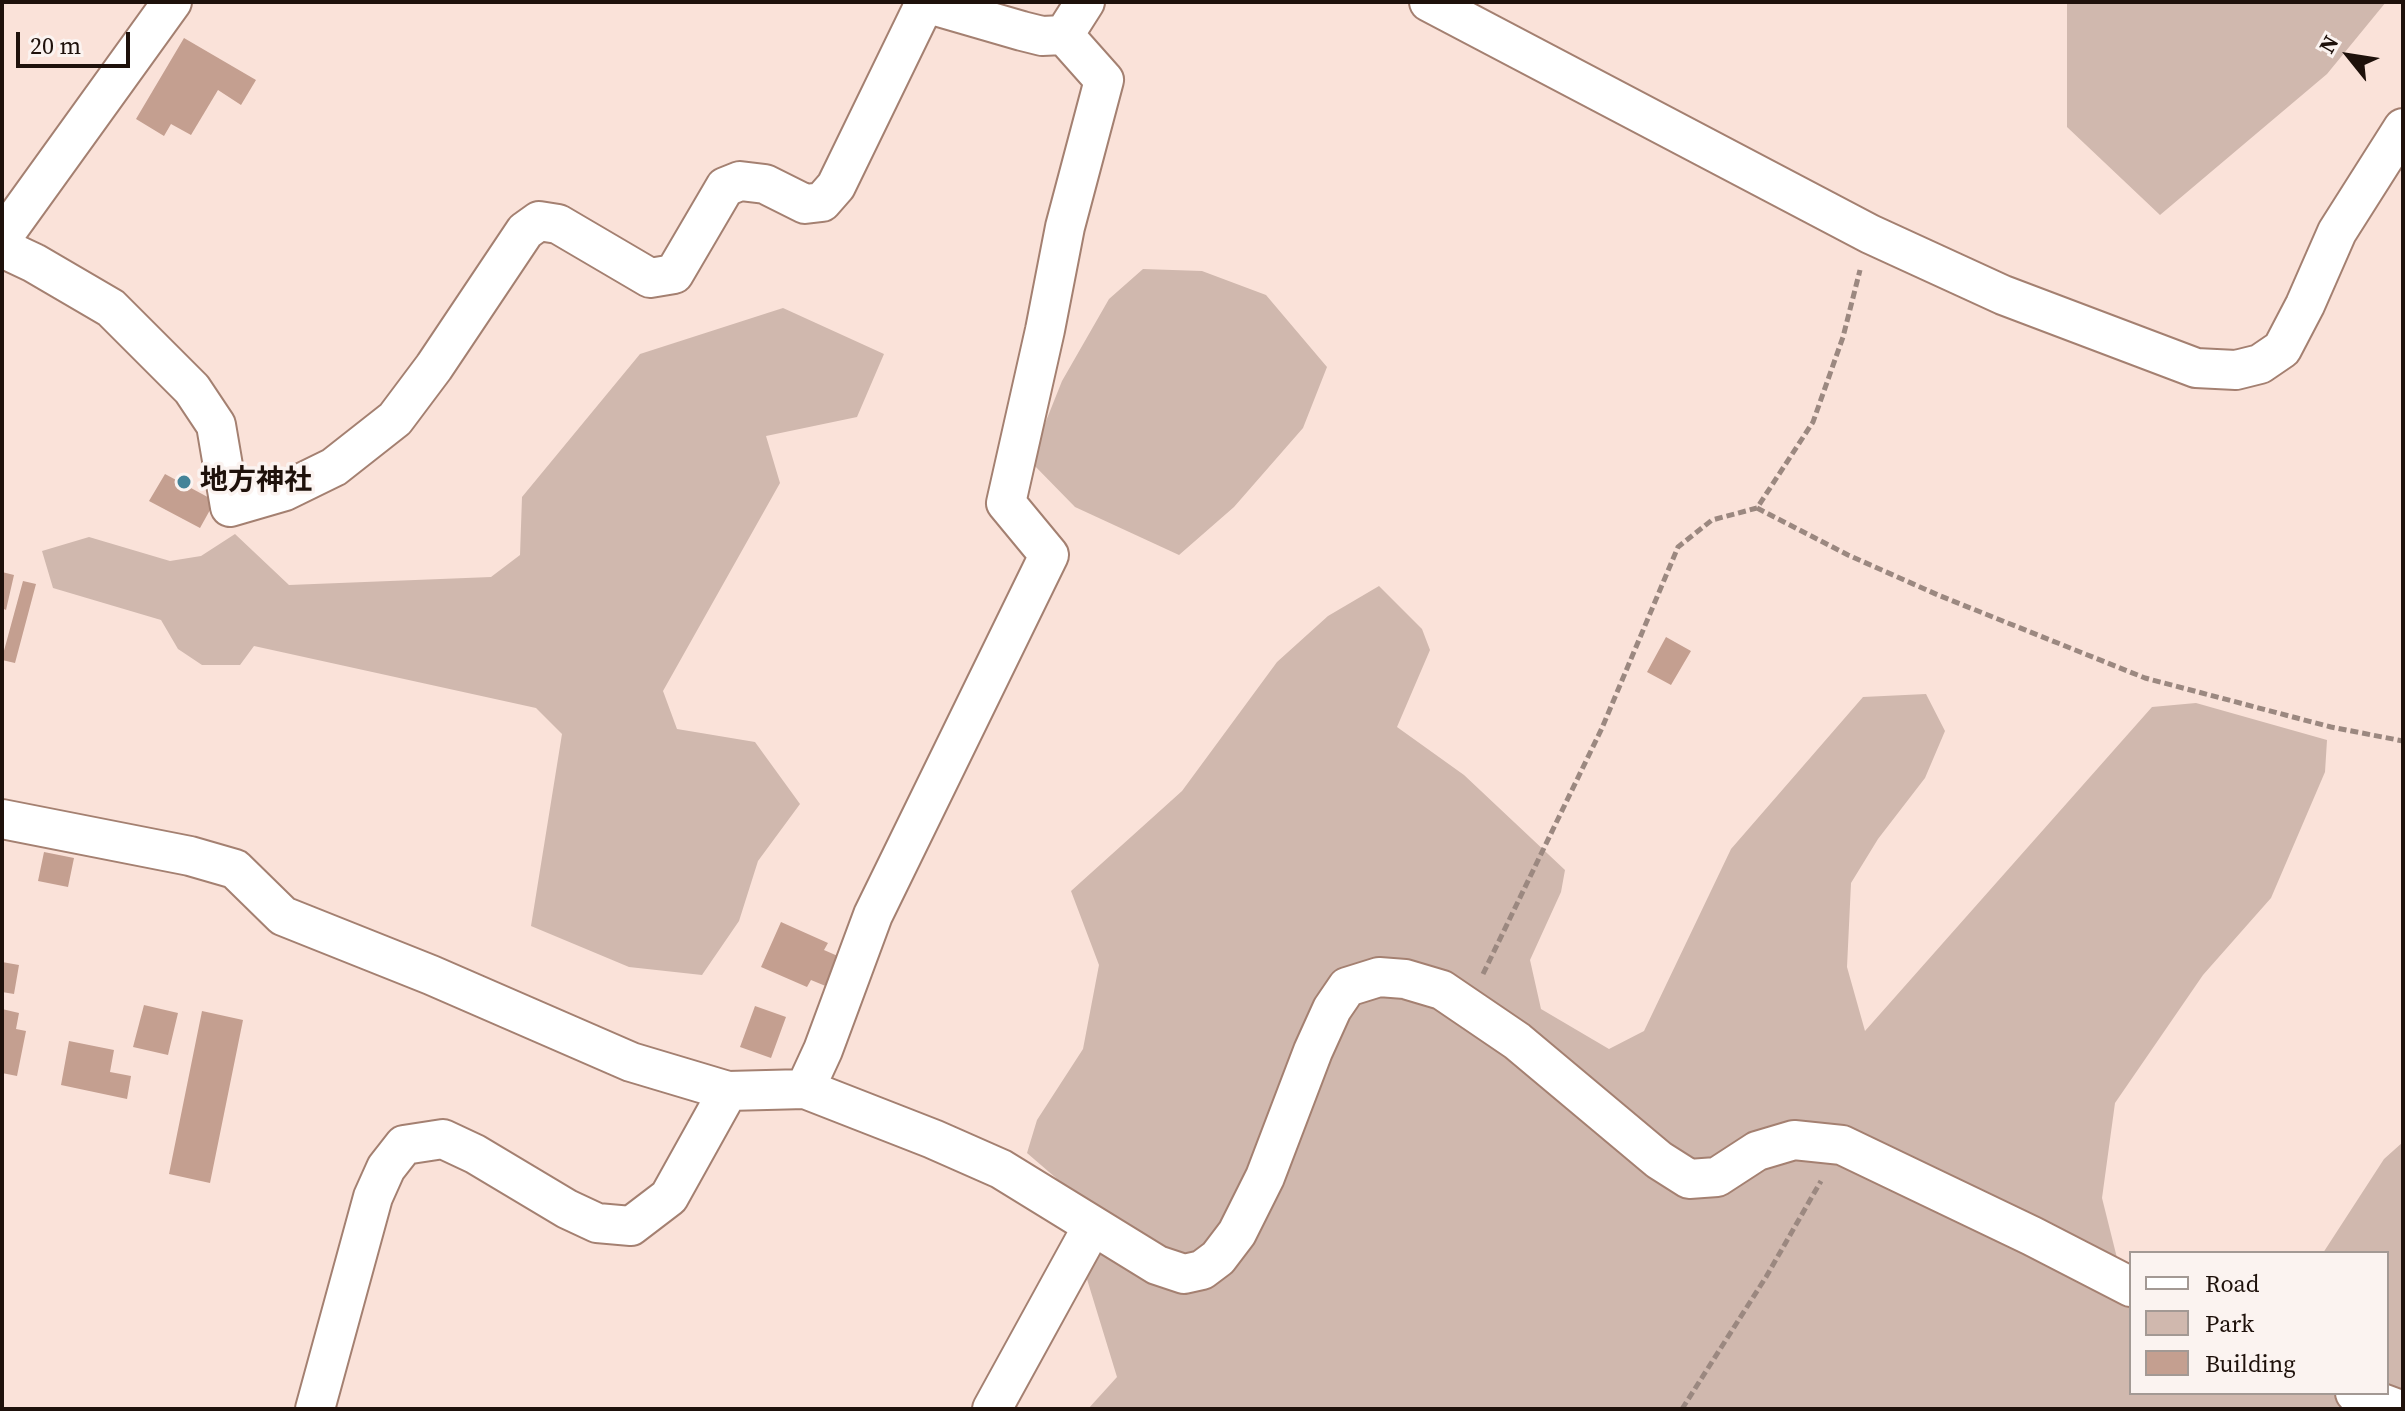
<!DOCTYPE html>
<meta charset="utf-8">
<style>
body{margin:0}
#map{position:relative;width:2405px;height:1411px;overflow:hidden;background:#fae2d9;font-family:"Source Serif 4",serif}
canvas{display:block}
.frame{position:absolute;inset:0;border:4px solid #1e110b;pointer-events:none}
.legend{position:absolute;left:2129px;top:1251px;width:260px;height:144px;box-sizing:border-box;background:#fbf3f0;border:2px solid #a39994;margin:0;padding:10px 14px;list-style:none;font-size:24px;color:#1e110b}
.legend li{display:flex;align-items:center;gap:16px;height:40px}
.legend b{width:40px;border:2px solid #a39994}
.north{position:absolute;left:2309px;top:16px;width:80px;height:80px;-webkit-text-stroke:6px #fbf3f0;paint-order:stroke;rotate:300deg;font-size:22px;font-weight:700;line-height:32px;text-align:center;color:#1e110b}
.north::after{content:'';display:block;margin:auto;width:28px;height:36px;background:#1e110b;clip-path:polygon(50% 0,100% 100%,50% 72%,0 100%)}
.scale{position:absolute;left:16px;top:32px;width:114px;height:36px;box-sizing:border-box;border:4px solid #1e110b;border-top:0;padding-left:10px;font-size:24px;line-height:28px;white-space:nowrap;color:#1e110b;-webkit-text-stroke:6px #fbf3f0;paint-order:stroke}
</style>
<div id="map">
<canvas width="2405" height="1411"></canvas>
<div class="frame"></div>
<ul class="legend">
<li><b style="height:10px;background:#fff"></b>Road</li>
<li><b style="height:22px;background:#d0b8ae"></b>Park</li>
<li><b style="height:22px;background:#c49f90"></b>Building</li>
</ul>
<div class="north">N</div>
<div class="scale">20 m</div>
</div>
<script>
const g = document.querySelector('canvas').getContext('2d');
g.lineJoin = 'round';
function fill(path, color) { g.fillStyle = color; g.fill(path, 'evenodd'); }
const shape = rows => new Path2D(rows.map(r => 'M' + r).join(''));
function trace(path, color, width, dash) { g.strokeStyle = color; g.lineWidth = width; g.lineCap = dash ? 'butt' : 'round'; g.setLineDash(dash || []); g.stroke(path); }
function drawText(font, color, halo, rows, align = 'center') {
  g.font = font + ' "Source Serif 4","Noto Sans JP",serif'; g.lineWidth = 7; g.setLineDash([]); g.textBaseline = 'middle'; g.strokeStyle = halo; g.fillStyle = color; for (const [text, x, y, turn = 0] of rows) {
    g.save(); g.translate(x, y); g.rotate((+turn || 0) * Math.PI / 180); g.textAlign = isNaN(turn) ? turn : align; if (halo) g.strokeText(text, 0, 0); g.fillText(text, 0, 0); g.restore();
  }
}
fill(shape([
 [2067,2,2386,2,2327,74,2160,215,2067,127],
 [1143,269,1202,271,1266,295,1327,367,1303,428,1234,507,1179,555,1075,507,1030,461,1062,381,1109,299],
 [783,308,884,354,857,417,766,436,780,483,663,691,677,729,755,742,800,804,758,861,739,921,702,975,629,967,531,926,562,734,536,708,254,646,240,665,202,665,178,649,161,620,53,588,42,551,89,537,170,561,201,556,235,534,289,585,491,577,520,555,522,497,640,354],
 [1379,586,1422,629,1430,650,1397,727,1464,775,1565,870,1561,892,1530,960,1541,1009,1609,1049,1644,1031,1731,849,1863,697,1926,694,1945,731,1925,778,1878,839,1851,883,1847,967,1865,1031,2152,707,2196,703,2327,740,2325,772,2271,898,2203,975,2115,1103,2102,1198,2131,1314,2131,1393,2387,1393,2387,1253,2323,1253,2384,1159,2403,1142,2403,1409,1088,1409,1117,1377,1056,1178,1027,1153,1037,1120,1083,1049,1099,965,1071,891,1182,791,1277,662,1328,616]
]), '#d0b8ae');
fill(shape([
 [184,38,256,80,241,105,218,90,191,135,171,124,164,136,136,119],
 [165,474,215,501,200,528,149,501],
 [2,572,14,575,6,610,2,608],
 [23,581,36,584,15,663,2,660,2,658],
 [1666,637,1691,651,1671,685,1647,672],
 [44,852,74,858,68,887,38,881],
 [781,922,828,943,824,950,840,957,828,987,811,980,807,987,761,967],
 [2,962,19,965,14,994,2,992],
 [144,1005,178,1013,168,1055,133,1047],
 [755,1006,786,1017,771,1058,740,1047],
 [2,1009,19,1013,16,1029,26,1031,17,1076,2,1073],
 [202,1011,243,1020,210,1183,169,1174],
 [69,1041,114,1050,110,1072,131,1076,127,1099,61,1085]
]), '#c49f90');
const street = shape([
 [922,2,1022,31,1042,36,1064,35],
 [1429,2,1870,234,2003,295,2196,368,2236,370,2260,364,2282,349,2305,305,2337,232,2403,128],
 [1064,35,1085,2],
 [2,238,172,2],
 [2,248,34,263,111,308,192,389,216,425,230,507,285,491,334,467,395,419,434,367,525,231,539,221,558,224,650,278,674,274,725,187,740,181,765,184,805,204,822,202,836,186,925,3],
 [2,819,190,856,235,869,283,916,431,975,631,1062,728,1091,805,1089,933,1139,1001,1169,1157,1265,1184,1274,1202,1270,1218,1258,1237,1233,1265,1177,1313,1051,1332,1009,1347,987,1379,977,1405,979,1442,990,1517,1041,1659,1160,1689,1179,1717,1177,1757,1151,1794,1140,1842,1145,2032,1236,2131,1287],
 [805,1089,823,1050,873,915,1049,555,1006,503,1045,330,1065,227,1104,80,1064,35],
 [2355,1393,2398,1409],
 [315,1409,373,1197,386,1168,404,1145,443,1139,475,1154,567,1209,597,1223,631,1226,669,1197,728,1091],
 [992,1409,1092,1227]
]);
trace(street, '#a48071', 42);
trace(shape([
 [1757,508,1848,555,1938,595,2145,678,2331,727,2403,741],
 [1483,974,1602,728,1678,547,1712,520,1757,508,1813,422,1843,337,1860,270],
 [1682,1409,1766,1277,1821,1181]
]), '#9b8880', 5, [8, 4]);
trace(street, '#fff', 38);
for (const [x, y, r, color] of [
 [184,482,8,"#448398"]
]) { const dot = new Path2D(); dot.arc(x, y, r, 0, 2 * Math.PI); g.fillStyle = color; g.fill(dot); trace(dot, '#fbf3f0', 3); }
drawText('bold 28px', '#1e110b', '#fbf3f0', [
 ["地方神社",200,482]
], 'left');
</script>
